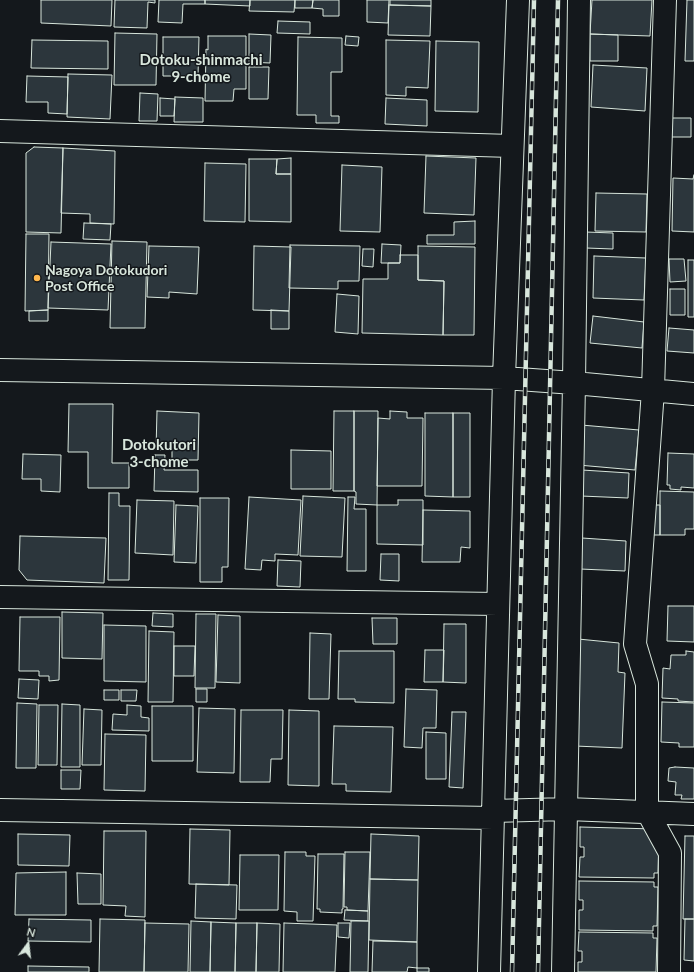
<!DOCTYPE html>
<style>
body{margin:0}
#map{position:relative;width:694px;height:972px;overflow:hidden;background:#14181c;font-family:Lato,sans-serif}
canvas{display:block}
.north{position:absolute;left:8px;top:924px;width:40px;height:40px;-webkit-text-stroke:3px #14181c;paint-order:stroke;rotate:15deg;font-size:11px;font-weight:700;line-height:16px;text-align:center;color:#d8e6dc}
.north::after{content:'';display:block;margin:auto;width:14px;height:18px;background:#d8e6dc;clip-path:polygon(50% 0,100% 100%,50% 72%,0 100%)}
</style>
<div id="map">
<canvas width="694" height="972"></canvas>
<div class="north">N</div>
</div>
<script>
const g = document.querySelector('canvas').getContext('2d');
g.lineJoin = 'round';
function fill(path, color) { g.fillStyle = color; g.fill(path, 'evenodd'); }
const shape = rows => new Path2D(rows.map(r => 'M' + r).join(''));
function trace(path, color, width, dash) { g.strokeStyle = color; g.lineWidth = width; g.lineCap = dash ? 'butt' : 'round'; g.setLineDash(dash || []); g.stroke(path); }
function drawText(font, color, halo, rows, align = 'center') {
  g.font = font + ' Lato,sans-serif'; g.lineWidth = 3; g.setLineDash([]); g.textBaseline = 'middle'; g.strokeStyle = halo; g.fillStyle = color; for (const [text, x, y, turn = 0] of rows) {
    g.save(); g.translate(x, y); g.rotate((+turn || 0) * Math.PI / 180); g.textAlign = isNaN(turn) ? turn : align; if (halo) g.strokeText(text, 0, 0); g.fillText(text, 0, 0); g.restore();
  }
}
const building = shape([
 [41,0,112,0,111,26,41,23,41,0],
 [115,0,155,0,155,3,148,2,147,28,114,27,115,0],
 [159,0,205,0,205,4,183,4,182,23,158,22,159,0],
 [205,0,250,0,250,6,205,4,205,0],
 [250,0,295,0,294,12,249,11,250,0],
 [295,0,313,0,312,8,295,8,295,0],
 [313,0,339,0,339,16,323,16,323,9,312,8,313,0],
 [367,0,389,0,388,23,367,22,367,0],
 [390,0,431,0,431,6,390,5,390,0],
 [592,0,652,0,650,36,590,34,592,0],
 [687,0,694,0,694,61,685,61,687,0],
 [389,5,431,6,430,36,388,35,389,5],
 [278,21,310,22,310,34,277,33,278,21],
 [115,33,157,34,156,85,114,85,115,33],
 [249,34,271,35,270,63,249,62,249,34],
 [590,34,618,35,618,61,590,61,590,34],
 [208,36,246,36,246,89,234,89,233,101,205,101,206,49,208,50,208,36],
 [346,36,359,37,358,46,345,45,346,36],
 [163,37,199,37,198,76,163,76,163,37],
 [298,37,342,38,342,72,331,72,331,116,339,116,339,123,316,123,316,115,297,115,298,37],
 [32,40,108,41,108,69,31,68,32,40],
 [386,40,430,41,428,88,406,87,406,96,386,95,386,40],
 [436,41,479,42,478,112,435,111,436,41],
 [593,65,647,68,645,111,591,107,593,65],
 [249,67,269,67,268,99,249,99,249,67],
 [68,74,112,75,110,119,67,117,68,74],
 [27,76,68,77,67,114,48,113,48,102,26,102,27,76],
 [140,93,158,94,157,121,139,121,140,93],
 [175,97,203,98,203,122,174,122,175,97],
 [160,98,175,99,174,116,160,116,160,98],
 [386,98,427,100,427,126,385,124,386,98],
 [671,118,691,118,691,137,671,137,671,118],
 [34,147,63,148,61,233,26,232,26,153,34,147],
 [63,148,115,151,114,224,90,223,90,214,61,213,63,148],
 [426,156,476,158,474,215,424,213,426,156],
 [291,158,291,174,276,174,277,159,291,158],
 [249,159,277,159,276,174,291,174,291,222,249,221,249,159],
 [205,163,246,164,245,222,204,221,205,163],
 [342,165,382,167,380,232,340,231,342,165],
 [694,175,694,232,672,231,673,178,693,179,694,175],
 [596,193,647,194,646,232,595,231,596,193],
 [475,221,475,244,427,244,427,235,454,235,454,222,475,221],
 [84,223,111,224,110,240,83,239,84,223],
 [586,232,613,233,613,249,586,248,586,232],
 [26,234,49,234,48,310,25,311,26,234],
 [112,241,147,242,145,328,110,328,112,241],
 [51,242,111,244,108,310,48,308,51,242],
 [382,244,401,245,400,263,381,263,382,244],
 [290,245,360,246,359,281,338,281,338,289,289,288,290,245],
 [149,246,199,247,197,294,169,292,169,298,147,297,149,246],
 [254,246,291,247,289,311,253,310,254,246],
 [418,246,475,247,474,335,443,335,444,281,418,280,418,246],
 [363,249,374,249,373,267,362,266,363,249],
 [400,255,418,255,418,280,444,281,443,335,362,333,363,279,388,279,388,263,400,263,400,255],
 [594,256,646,258,644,300,593,298,594,256],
 [669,259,684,259,686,281,670,282,669,259],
 [688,260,694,260,694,317,688,317,688,260],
 [670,289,685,289,685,315,670,315,670,289],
 [337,294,359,296,358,334,335,332,337,294],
 [48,310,48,321,29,321,29,311,48,310],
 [271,310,289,311,289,329,271,329,271,310],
 [593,316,644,322,642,348,590,343,593,316],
 [669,328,694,330,694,353,667,351,669,328],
 [69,404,113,404,112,463,129,463,129,488,88,488,88,452,68,452,69,404],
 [157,411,199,413,198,460,172,460,172,450,156,450,157,411],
 [334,411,354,411,354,491,333,491,334,411],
 [354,411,378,411,377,505,356,504,356,492,354,491,354,411],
 [390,411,407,412,407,418,423,418,422,486,377,486,378,418,390,419,390,411],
 [425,413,453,413,453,497,425,496,425,413],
 [453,413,470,413,470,497,453,497,453,413],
 [581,425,639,430,635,470,578,465,581,425],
 [291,450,331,451,331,489,291,489,291,450],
 [668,453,694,454,694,488,681,487,681,490,670,489,670,485,667,485,668,453],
 [23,454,61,455,60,492,41,491,41,479,22,479,23,454],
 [155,455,165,455,164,470,198,470,198,492,154,491,155,455],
 [582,470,629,473,628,498,581,496,582,470],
 [660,491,694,492,694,529,685,529,685,535,660,535,660,491],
 [109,493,119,493,119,506,130,506,129,580,108,580,109,493],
 [303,496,345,498,342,557,300,556,303,496],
 [249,497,301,500,298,555,275,554,275,561,262,560,261,570,245,569,249,497],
 [348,497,355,497,354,509,366,509,366,571,347,571,348,497],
 [200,498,229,498,228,567,222,567,222,582,200,582,200,498],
 [137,500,174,501,173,555,135,553,137,500],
 [398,500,423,500,423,545,377,544,377,505,398,505,398,500],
 [176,505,198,506,196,563,174,562,176,505],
 [653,505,660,505,660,535,652,535,653,505],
 [423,510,470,511,470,548,461,547,460,562,422,562,423,510],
 [20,536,106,538,104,583,27,580,19,570,20,536],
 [582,538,626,541,625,571,580,569,582,538],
 [381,554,399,554,399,581,380,580,381,554],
 [278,560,301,561,300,587,277,586,278,560],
 [668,606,694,606,694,642,667,641,668,606],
 [62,612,103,613,102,659,62,658,62,612],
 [153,613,173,614,173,627,152,626,153,613],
 [196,614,216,614,215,688,195,688,196,614],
 [218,615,240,616,240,683,216,682,218,615],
 [20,617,60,617,59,680,49,681,49,676,39,676,39,671,19,671,20,617],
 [372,618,397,618,397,644,373,644,372,618],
 [444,624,466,624,466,683,443,682,444,624],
 [104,625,146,626,146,682,104,681,104,625],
 [149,631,174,632,173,702,148,702,149,631],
 [310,633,331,634,329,699,309,699,310,633],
 [578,639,619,643,618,672,625,673,622,748,575,746,578,639],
 [174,646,195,646,194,676,174,676,174,646],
 [425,650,444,650,443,682,424,682,425,650],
 [339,651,394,651,394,703,355,702,355,699,338,699,339,651],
 [686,651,694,652,694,702,678,701,678,699,662,698,663,668,670,669,671,655,686,655,686,651],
 [19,679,39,680,38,699,18,698,19,679],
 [196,689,207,689,207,702,196,702,196,689],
 [406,689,437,690,436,728,423,728,422,748,404,747,406,689],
 [104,690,119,690,119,700,104,700,104,690],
 [121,690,137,690,136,701,121,701,121,690],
 [662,702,694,703,694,747,679,747,679,743,661,742,662,702],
 [17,703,37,704,36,768,16,768,17,703],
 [62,704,80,705,80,767,61,767,62,704],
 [39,705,58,705,57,765,38,765,39,705],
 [127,705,141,706,141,717,149,718,149,731,112,730,113,714,127,715,127,705],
 [152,706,193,706,193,761,152,761,152,706],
 [199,708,235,709,234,773,197,772,199,708],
 [84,709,102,710,101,765,82,765,84,709],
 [241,710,283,710,282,759,271,759,270,782,240,782,241,710],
 [289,710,319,711,319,786,288,785,289,710],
 [452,712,466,712,463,788,449,787,452,712],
 [334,726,393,727,391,792,346,791,346,784,332,784,334,726],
 [426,732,446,733,446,779,426,779,426,732],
 [105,734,146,735,145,791,104,790,105,734],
 [675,767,694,768,694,799,681,799,682,795,675,795,676,782,668,781,669,768,675,767],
 [61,770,81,770,80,789,61,789,61,770],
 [580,827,655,829,659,834,658,873,654,873,654,878,579,877,580,857,584,857,584,847,580,847,580,827],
 [190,829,230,830,229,885,189,884,190,829],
 [104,831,146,831,145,917,125,916,126,906,103,905,104,831],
 [18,834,70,835,69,866,18,865,18,834],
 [371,834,419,836,418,880,370,879,371,834],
 [685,836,694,836,694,919,683,919,685,836],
 [285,852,306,852,306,856,315,856,313,921,297,921,297,912,284,911,285,852],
 [345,852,370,852,368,911,347,910,347,907,344,907,345,852],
 [318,854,344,854,343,909,342,909,342,913,320,912,320,909,317,909,318,854],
 [240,855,279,855,278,910,239,910,240,855],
 [66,872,66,915,15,915,16,873,66,872],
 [77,873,101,874,101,904,78,904,77,873],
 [370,879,418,880,417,942,369,940,370,879],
 [579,881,654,882,654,887,658,887,657,926,653,926,653,931,579,930,579,910,583,910,583,900,579,900,579,881],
 [196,884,237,885,236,919,195,918,196,884],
 [345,910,368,911,368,921,344,920,345,910],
 [29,919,91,920,91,942,28,941,29,919],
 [100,919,145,920,144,972,99,972,100,919],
 [685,919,694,919,694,961,684,960,685,919],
 [191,921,211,922,210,972,190,972,191,921],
 [351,921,369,921,368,972,350,972,351,921],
 [211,922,236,923,235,972,210,972,211,922],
 [145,923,189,924,188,972,144,972,145,923],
 [236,923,257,923,256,972,235,972,236,923],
 [257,923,280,924,279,972,256,972,257,923],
 [284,923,337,925,335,972,283,972,284,923],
 [338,923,350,923,349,938,338,937,338,923],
 [579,932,653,933,653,938,657,938,656,972,578,972,578,962,582,962,582,951,578,951,579,932],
 [373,941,417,942,417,968,408,967,407,972,372,972,373,941],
 [28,966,89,967,89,972,28,972,28,966],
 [417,968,429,968,429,972,417,972,417,968]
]);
fill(building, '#2c363c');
trace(building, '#d8e6dc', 1);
const minor = shape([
 [665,0,653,390,635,644,647,684,647,811,670,853,669,972],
 [0,131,512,146],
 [0,370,504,378,574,383,694,394],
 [0,597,498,604],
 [0,810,493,818],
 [493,811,567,809,694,814],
 [489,972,504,378,518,0],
 [563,972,574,383,579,0]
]);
trace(minor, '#d8e6dc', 24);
trace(minor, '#14181c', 22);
const rail = shape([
 [512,972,534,0],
 [538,972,558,0]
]);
trace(rail, '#d8e6dc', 4.5);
trace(rail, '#14181c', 3, [9]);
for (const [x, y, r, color] of [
 [37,278,4,"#ffb74d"]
]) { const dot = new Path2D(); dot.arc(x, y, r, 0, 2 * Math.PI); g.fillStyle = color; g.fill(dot); trace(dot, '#14181c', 1.5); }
drawText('bold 14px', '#d8e6dc', '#14181c', [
 ["Nagoya Dotokudori",45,270],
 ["Post Office",45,286]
], 'left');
drawText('bold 15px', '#d8e6dc', '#14181c', [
 ["Dotoku-shinmachi",201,60],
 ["9-chome",201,77],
 ["Dotokutori",159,445],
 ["3-chome",159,462]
]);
</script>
